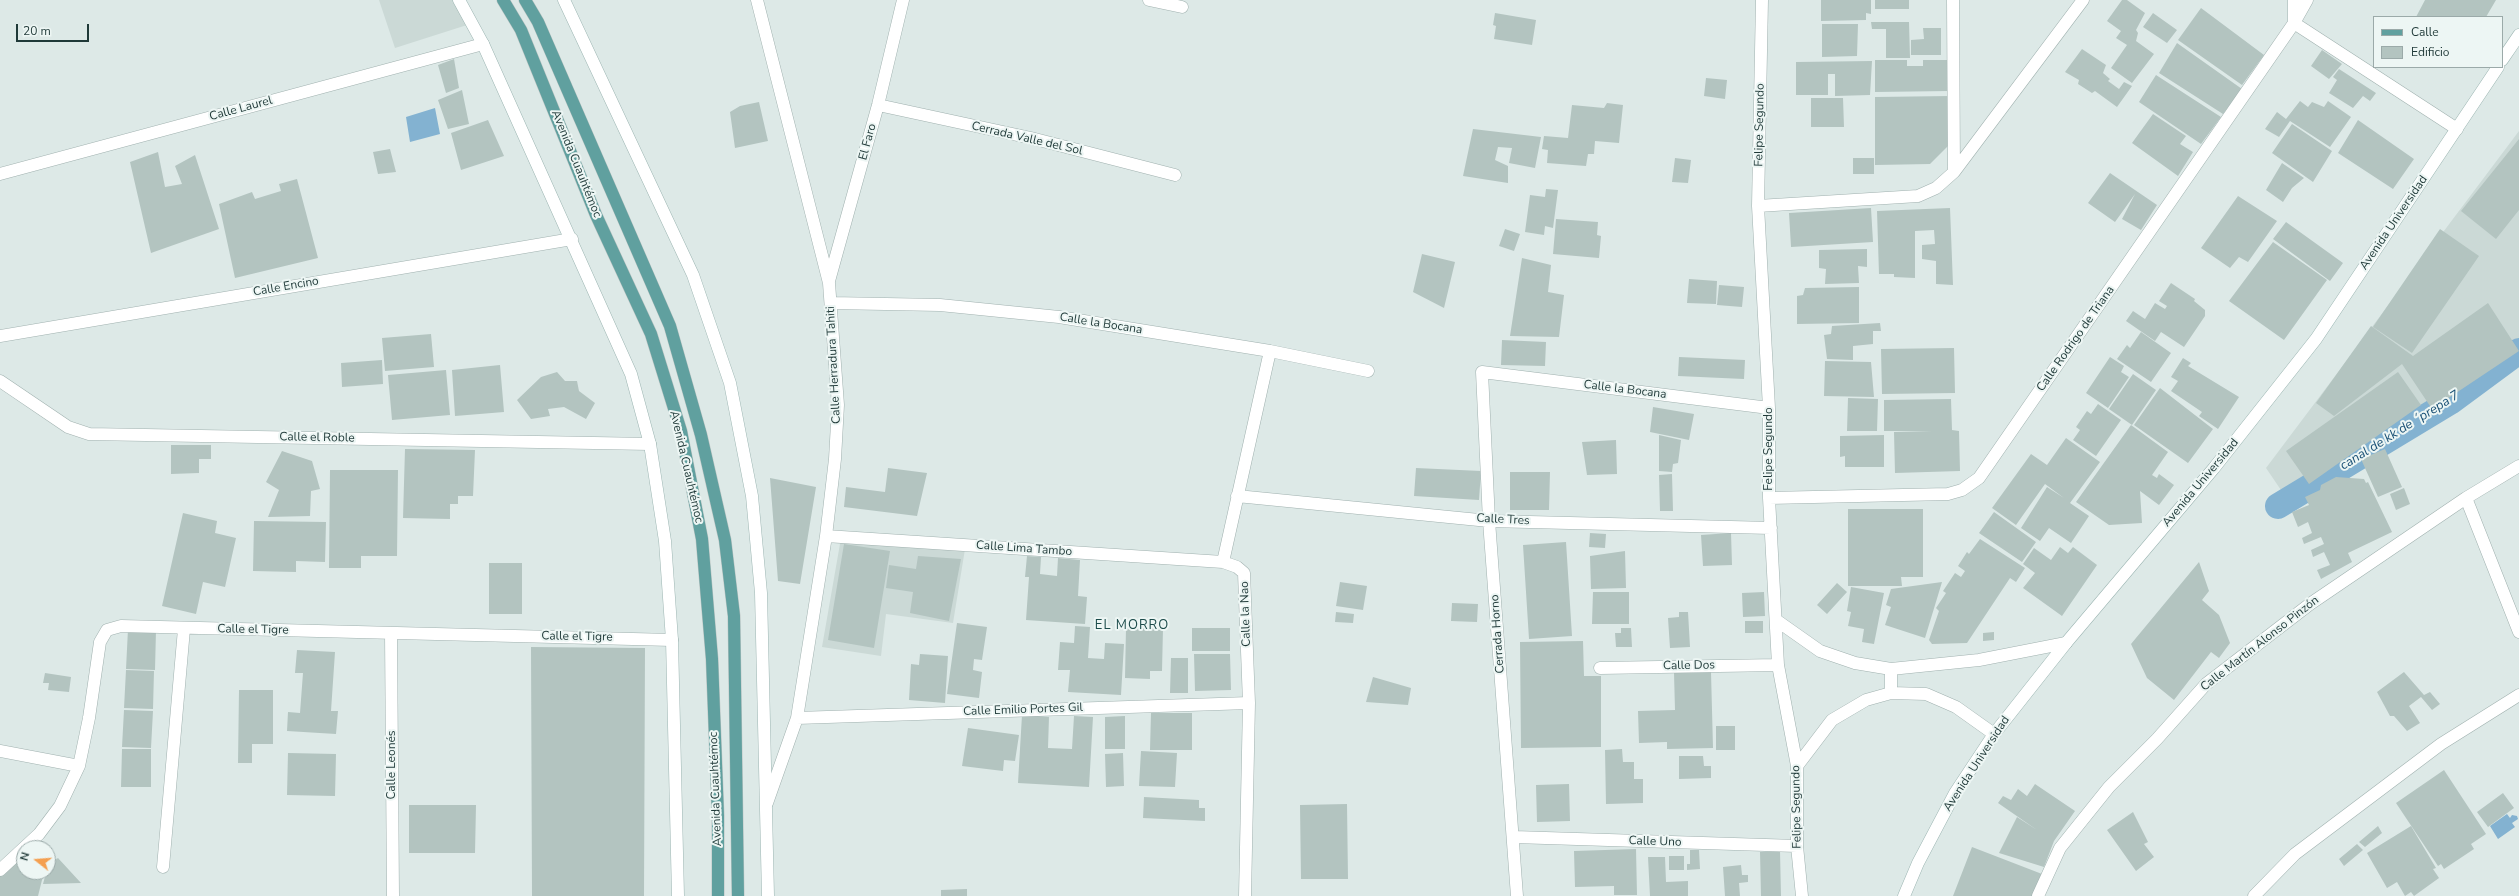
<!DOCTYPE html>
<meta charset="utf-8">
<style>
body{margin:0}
#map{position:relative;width:2519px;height:896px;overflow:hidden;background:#dde9e7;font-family:"Nunito Sans",sans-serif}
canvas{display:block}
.legend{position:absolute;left:2373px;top:16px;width:130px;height:52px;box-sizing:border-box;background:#edf6f4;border:1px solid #9baaa9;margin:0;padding:5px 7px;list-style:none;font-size:12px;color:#1f3938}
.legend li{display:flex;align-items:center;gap:8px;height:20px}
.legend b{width:20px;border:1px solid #9baaa9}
.north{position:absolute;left:16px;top:840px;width:40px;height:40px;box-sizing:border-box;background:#edf6f4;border:1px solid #9baaa9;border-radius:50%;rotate:287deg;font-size:11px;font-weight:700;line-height:16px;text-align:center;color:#1f3938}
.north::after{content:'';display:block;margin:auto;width:14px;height:18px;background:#f49f50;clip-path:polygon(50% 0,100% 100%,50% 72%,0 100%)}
.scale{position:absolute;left:16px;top:24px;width:73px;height:18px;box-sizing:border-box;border:2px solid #1f3938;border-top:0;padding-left:5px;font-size:12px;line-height:14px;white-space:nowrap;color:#1f3938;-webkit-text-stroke:3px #edf6f4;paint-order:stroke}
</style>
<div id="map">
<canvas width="2519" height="896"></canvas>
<ul class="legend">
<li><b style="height:5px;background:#60a09f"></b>Calle</li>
<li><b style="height:11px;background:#b3c4c0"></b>Edificio</li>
</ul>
<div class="north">N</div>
<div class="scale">20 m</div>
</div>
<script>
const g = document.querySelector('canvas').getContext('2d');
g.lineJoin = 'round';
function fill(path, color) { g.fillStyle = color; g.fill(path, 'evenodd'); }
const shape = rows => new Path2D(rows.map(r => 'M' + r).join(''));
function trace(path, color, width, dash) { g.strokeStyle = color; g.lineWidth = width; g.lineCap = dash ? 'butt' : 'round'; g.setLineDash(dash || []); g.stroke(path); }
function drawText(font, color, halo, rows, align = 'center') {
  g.font = font + ' "Nunito Sans",sans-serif'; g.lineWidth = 4; g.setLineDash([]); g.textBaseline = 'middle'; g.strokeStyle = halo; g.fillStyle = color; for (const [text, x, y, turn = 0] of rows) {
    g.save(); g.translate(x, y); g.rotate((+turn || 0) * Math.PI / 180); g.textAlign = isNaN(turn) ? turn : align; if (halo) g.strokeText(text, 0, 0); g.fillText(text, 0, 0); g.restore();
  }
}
fill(shape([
 [379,0,454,0,467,25,395,48],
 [2519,131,2519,353,2283,493,2266,468],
 [841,538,965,549,953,623,886,614,881,656,822,647]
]), '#cbd9d6');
fill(shape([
 [435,108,440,134,410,142,406,117],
 [2507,814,2510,818,2512,815,2517,816,2518,819,2512,823,2515,827,2498,839,2490,826]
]), '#83b2d1');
trace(shape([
 [2278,506,2450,402,2519,351]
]), '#83b2d1', 26);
fill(shape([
 [1821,0,1871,0,1871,14,1866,13,1866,20,1821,21],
 [1875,0,1909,0,1909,9,1875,9],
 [2122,0,2127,0,2145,13,2136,30,2138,33,2136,41,2154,54,2132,83,2111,68,2127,45,2116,38,2121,31,2107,21],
 [2425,0,2496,0,2486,17,2416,17],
 [2201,8,2264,55,2242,85,2178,40],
 [1495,13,1536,20,1532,45,1494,39,1496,26,1493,25],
 [2153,13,2177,30,2167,43,2143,27],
 [1871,22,1909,22,1910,58,1886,58,1886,29,1872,29],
 [1822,24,1858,24,1857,56,1822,57],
 [1923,28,1941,28,1941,55,1911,55,1911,40,1924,39],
 [2177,43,2242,89,2223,114,2159,73],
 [2082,49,2106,65,2103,73,2110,79,2108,81,2119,89,2124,82,2132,86,2117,107,2095,91,2092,93,2078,84,2079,80,2065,72],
 [2322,50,2342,64,2329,79,2311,66],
 [454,59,459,88,446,93,438,65],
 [1875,60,1907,60,1907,66,1923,66,1923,60,1949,60,1949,91,1875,92],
 [1872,61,1870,95,1835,96,1835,74,1828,74,1828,95,1796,95,1796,62],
 [2339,69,2376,93,2370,101,2363,96,2353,108,2329,93,2337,80,2333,77],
 [2156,75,2221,117,2201,144,2139,102],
 [1706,78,1727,80,1725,99,1704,96],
 [462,90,469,124,448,129,438,100],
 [1951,96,1951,143,1930,164,1875,165,1875,97],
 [1811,98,1843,98,1844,127,1811,127],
 [2300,101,2308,107,2312,102,2324,107,2328,101,2351,117,2330,147,2290,121,2279,137,2265,129,2277,112,2286,119],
 [759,102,768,141,735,148,730,112,740,106],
 [1607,103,1623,105,1619,143,1595,141,1594,154,1588,154,1586,166,1547,163,1548,150,1542,149,1544,136,1568,138,1572,105,1604,108],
 [2153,114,2186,136,2180,144,2193,152,2178,176,2132,143],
 [488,120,504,156,461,170,451,133],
 [2358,120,2414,159,2393,189,2338,153],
 [2292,124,2332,151,2313,182,2272,153],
 [1473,129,1541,137,1535,168,1509,163,1512,148,1498,147,1495,160,1508,166,1508,183,1463,176],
 [2519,139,2519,210,2496,239,2461,211],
 [390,149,396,172,378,174,373,152],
 [158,152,165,187,182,184,175,166,195,155,219,229,151,253,130,162],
 [1675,158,1691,160,1688,183,1672,182],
 [1853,158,1874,158,1874,174,1853,174],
 [2282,163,2304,178,2292,188,2283,202,2266,190],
 [2110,173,2157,205,2141,230,2122,219,2135,194,2115,222,2088,203],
 [297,179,318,258,235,278,219,204,252,192,255,199,281,191,279,184],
 [1546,189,1558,190,1553,228,1545,226,1544,235,1525,232,1530,195,1545,197],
 [2238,196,2277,221,2248,262,2239,257,2230,268,2201,248],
 [1871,208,1873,242,1791,247,1789,213],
 [1950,208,1953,285,1936,284,1936,261,1922,259,1922,245,1935,244,1934,230,1915,231,1915,278,1894,277,1894,274,1879,274,1877,211],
 [1556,219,1598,222,1597,235,1601,236,1599,258,1553,254],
 [2286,222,2343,263,2330,281,2273,239],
 [1505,229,1520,234,1514,251,1499,246],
 [2440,229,2479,256,2412,353,2373,327],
 [2273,242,2327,280,2284,340,2229,301],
 [1867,249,1867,267,1858,266,1859,283,1825,284,1826,269,1819,268,1819,250],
 [1422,254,1455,262,1444,308,1413,292],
 [1522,258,1551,265,1548,292,1564,295,1559,337,1510,336],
 [1689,279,1717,281,1716,304,1687,303],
 [2171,283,2195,299,2194,301,2205,310,2205,316,2184,347,2161,332,2155,341,2126,321,2133,311,2145,319,2155,303,2165,309,2167,306,2159,301],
 [1719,285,1744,287,1742,307,1717,305],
 [1859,287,1859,323,1797,324,1797,296,1803,295,1805,288],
 [2488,303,2519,351,2432,409,2402,364,2334,416,2316,403,2371,326,2413,356],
 [1880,323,1881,331,1873,331,1873,344,1853,346,1853,360,1827,359,1824,335,1831,334,1832,326],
 [2141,332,2171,353,2151,382,2117,359,2127,345,2130,348],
 [431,334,434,367,385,371,382,338],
 [1502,340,1546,342,1545,366,1501,365],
 [1954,348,1955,393,1882,394,1881,349],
 [1679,357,1745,360,1744,379,1678,376],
 [2110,357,2124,366,2121,372,2129,377,2108,408,2086,393],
 [2183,358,2191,363,2188,366,2239,397,2218,429,2199,416,2202,412,2171,391,2178,381,2171,377],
 [382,360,383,384,342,387,341,363],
 [1825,361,1871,362,1874,397,1824,396],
 [500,365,504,412,455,416,452,370],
 [446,370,450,415,392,420,388,375],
 [557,372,565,381,577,381,579,391,595,403,586,419,564,407,548,409,550,416,531,419,517,400,541,377],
 [2398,372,2421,405,2309,484,2286,451],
 [2133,374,2156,390,2132,425,2109,409],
 [2160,388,2213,429,2188,463,2134,425],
 [1848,398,1878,399,1877,431,1847,431],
 [1951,399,1952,430,1959,431,1960,471,1895,473,1894,432,1932,431,1884,431,1884,400],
 [2098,404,2121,420,2096,456,2073,440,2080,430,2076,427,2087,411,2091,414],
 [1653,407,1694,414,1689,440,1650,432],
 [2131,425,2168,452,2152,475,2157,478,2159,474,2174,485,2159,505,2140,491,2142,523,2109,525,2076,502],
 [1659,435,1681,440,1678,463,1673,464,1672,472,1659,471],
 [1884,435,1884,467,1845,467,1845,456,1840,457,1840,436],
 [2066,438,2100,462,2070,503,2089,516,2071,543,2049,528,2040,541,2021,528,2047,487,2064,498,2045,484,2016,525,1992,508,2031,454,2047,465],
 [1616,440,1617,474,1587,475,1582,442],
 [171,445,211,445,211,459,199,459,199,473,171,474],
 [405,449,475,450,473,496,458,496,458,504,450,504,450,519,403,518],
 [2385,449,2402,487,2378,497,2361,459],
 [282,451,312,461,320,489,311,491,310,516,268,517,279,490,266,482],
 [888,468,927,473,917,516,844,507,846,487,885,492],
 [1416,468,1481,471,1479,500,1414,496],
 [330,470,398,470,397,556,361,556,361,568,329,568],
 [1510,472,1550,472,1549,510,1510,510],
 [1672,474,1673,511,1660,511,1659,475],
 [2336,477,2364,479,2366,483,2368,482,2392,532,2348,553,2352,562,2321,579,2317,570,2330,565,2324,552,2313,557,2311,550,2324,544,2321,537,2304,544,2302,538,2312,533,2308,522,2298,527,2292,512,2309,505,2305,497,2320,490,2321,485],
 [770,478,816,487,800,584,778,581],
 [2404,488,2410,504,2396,510,2390,494],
 [1848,509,1923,509,1923,577,1901,577,1902,586,1848,586],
 [1994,512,2036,542,2022,562,1979,533],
 [183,513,217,521,215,533,236,538,225,587,203,582,196,614,162,606],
 [254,521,326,522,325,562,296,561,296,572,253,571],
 [1590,533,1606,534,1605,548,1589,547],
 [1731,533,1732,565,1703,566,1701,535],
 [1980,539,2025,568,2016,582,2010,578,1967,643,1932,644,1929,640,1939,611,1936,608,1946,593,1943,591,1955,573,1961,577,1965,571,1958,566,1967,552,1969,554],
 [1566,542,1572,636,1529,639,1523,545],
 [844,544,890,551,874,648,828,640],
 [2060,547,2068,553,2073,547,2097,565,2062,616,2023,588,2035,573,2023,564,2034,548,2051,560],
 [1625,551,1626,588,1591,589,1590,556],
 [918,556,961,559,949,621,910,613,913,592,886,588,889,565,916,569],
 [1027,556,1041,557,1040,574,1057,576,1058,558,1080,560,1078,596,1087,597,1085,624,1026,620,1029,577,1025,577],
 [2199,562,2209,591,2202,600,2219,615,2230,643,2219,658,2211,652,2174,700,2147,678,2131,644],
 [489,563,522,563,522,614,489,614],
 [1340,582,1367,586,1363,610,1336,606],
 [1942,582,1925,638,1885,625,1891,607,1886,605,1891,589],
 [1837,583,1847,592,1827,614,1817,605],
 [1851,587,1884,593,1874,644,1862,642,1864,629,1848,626,1851,612,1847,611],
 [1593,592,1629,592,1629,624,1592,624],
 [1764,592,1765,616,1743,617,1742,593],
 [1452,603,1478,604,1477,622,1451,621],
 [1336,612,1354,614,1353,623,1335,622],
 [1679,612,1688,612,1690,647,1670,648,1668,618,1679,617],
 [1745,621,1763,621,1763,633,1745,633],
 [957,623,987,627,982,660,974,659,973,670,982,672,979,698,947,694],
 [1075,626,1090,627,1088,658,1104,659,1105,643,1124,644,1121,695,1068,692,1070,670,1058,670,1060,642,1074,643],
 [1126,628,1163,628,1162,671,1150,671,1150,679,1125,678],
 [1192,628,1230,628,1230,651,1192,651],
 [1621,628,1631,628,1632,647,1616,647,1615,633,1621,633],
 [128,629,156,630,155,670,126,669],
 [1994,632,1994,640,1983,641,1983,633],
 [1583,641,1584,676,1601,676,1601,747,1521,748,1520,642],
 [531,647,645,648,644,896,532,896],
 [297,650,335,652,331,711,338,711,336,734,287,731,288,712,300,713,303,673,295,673],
 [920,654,948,656,945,703,909,700,911,664,919,665],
 [1194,654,1230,654,1231,690,1195,691],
 [1171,658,1188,658,1188,693,1170,693],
 [126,670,154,671,153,709,124,708],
 [1711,672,1713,748,1667,749,1667,742,1639,743,1638,711,1675,710,1674,673],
 [2404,672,2424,695,2430,692,2440,704,2432,710,2421,697,2409,706,2420,723,2407,731,2394,716,2390,716,2377,692],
 [45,673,71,677,69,692,48,690,49,683,43,683],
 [1373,677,1411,688,1408,705,1366,702],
 [239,690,273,690,273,744,252,744,252,763,238,763],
 [124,710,153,711,151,748,122,747],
 [1151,713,1192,713,1192,750,1150,750],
 [1022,715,1049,717,1048,748,1072,749,1074,716,1093,717,1089,787,1018,783],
 [1125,716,1125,749,1105,749,1105,717],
 [1716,726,1735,726,1735,750,1716,750],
 [968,728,1019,735,1015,761,1004,760,1003,771,962,766],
 [122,749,151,749,151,787,121,787],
 [1622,749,1623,762,1634,762,1634,779,1643,779,1643,803,1606,804,1605,750],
 [1141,751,1177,753,1175,787,1139,786],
 [288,753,336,754,335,796,287,795],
 [1123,753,1124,786,1106,787,1105,754],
 [1679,756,1703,756,1704,766,1711,766,1711,778,1679,779],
 [2444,770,2486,834,2471,844,2474,849,2444,869,2441,864,2438,866,2396,803],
 [1569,784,1570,821,1537,822,1536,785],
 [2035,784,2075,811,2054,841,2044,867,1999,853,2017,817,2037,830,1998,803,2003,796,2011,800,2018,789,2027,796],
 [2503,793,2514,808,2488,827,2477,812],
 [1144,797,1199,800,1199,808,1205,808,1205,821,1143,818],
 [1347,804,1348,879,1301,879,1300,805],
 [409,805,476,805,475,853,409,853],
 [2133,812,2148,842,2144,844,2154,857,2136,871,2107,830],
 [2378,826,2382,833,2365,847,2359,842],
 [2411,826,2436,868,2433,869,2439,878,2414,896,2411,892,2405,896,2397,882,2387,888,2367,853],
 [2357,844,2363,850,2344,866,2339,859],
 [1972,847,2042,874,2034,896,1953,896],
 [1636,849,1637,895,1614,895,1614,886,1575,887,1574,851],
 [1690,850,1699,850,1700,869,1687,870,1687,864,1690,864],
 [1780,851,1781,896,1761,896,1760,852],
 [1669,856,1684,856,1684,870,1669,870],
 [19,857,24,858,24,872,44,872,38,896,0,896,0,875],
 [1648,857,1665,857,1666,882,1688,881,1688,896,1650,896],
 [58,858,81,883,43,884,48,865],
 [1741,865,1742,875,1748,875,1748,882,1739,883,1740,896,1725,896,1723,867],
 [967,889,967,896,941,896,941,890]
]), '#b3c4c0');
const street = shape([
 [757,0,829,283,838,405,835,459,826,536,797,718,767,803],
 [1149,0,1182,7],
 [1762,0,1758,206,1769,408,1769,498,1778,665,1797,766,1797,846,1802,896],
 [1953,0,1954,172],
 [2294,0,2294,23,2457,129],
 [878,105,1031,138,1175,175],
 [0,174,483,44],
 [1758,206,1918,196,1936,188,1954,172,2083,0],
 [829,281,878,105,903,0],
 [831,303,940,305,1059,317,1270,351,1368,371],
 [0,336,572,239],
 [0,381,68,427,89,434,650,444],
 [1237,496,1489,521,1771,528],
 [1769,498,1948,494,1962,490,1979,478,2294,23,2307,0],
 [2466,498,2519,632],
 [826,536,1223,562,1237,567,1244,573,1249,703,1245,896],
 [1223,562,1270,351],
 [1776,620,1820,651,1855,663,1891,669,1979,660,2066,643],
 [391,633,393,896],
 [1600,668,1778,665],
 [1891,693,1891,669],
 [797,718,1249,703],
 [0,751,79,766],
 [1797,766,1832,720,1866,700,1891,693,1926,694,1956,707,1994,734],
 [1514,837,1797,846],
 [163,867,184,629],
 [0,870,39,834,60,806,79,766,89,718,100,642,107,630,121,626,672,640],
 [1517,896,1489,521,1482,372,1769,408],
 [2038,896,2060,848,2109,787,2157,739,2206,684,2310,604,2466,498,2519,466],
 [2254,896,2295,854,2441,744,2519,695]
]);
const secondary = shape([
 [459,0,483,44,631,374,650,444,665,541,672,640,678,896],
 [564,0,693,275,730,383,752,496,761,593,768,896],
 [2502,60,2519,35],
 [1904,896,1918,863,1955,793,1994,734,2066,643,2214,468,2316,339,2498,67]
]);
const primary = shape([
 [503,0,521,30,596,215,651,334,681,431,702,539,712,659,718,816,718,896],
 [525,0,538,22,670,326,701,435,725,540,734,616,738,896]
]);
trace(street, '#a0b1af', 13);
trace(secondary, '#9cb5b2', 13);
trace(primary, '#bcc4c3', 13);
trace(street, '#fff', 12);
trace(secondary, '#fff', 12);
trace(primary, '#60a09f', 12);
drawText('12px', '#1f3938', '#edf6f4', [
 ["Calle Laurel",241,109,-15],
 ["Felipe Segundo",1760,125,-89],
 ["Cerrada Valle del Sol",1027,139,13],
 ["El Faro",868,142,-75],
 ["Avenida Cuauhtémoc",576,164,68],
 ["Avenida Universidad",2394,223,-56],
 ["Calle Encino",286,287,-10],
 ["Calle la Bocana",1101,324,9],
 ["Calle Rodrigo de Triana",2076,339,-55],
 ["Calle Herradura Tahiti",834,365,-93],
 ["Calle la Bocana",1625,390,7],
 ["Calle el Roble",317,438,1],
 ["Felipe Segundo",1769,449,-90],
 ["Avenida Cuauhtémoc",686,467,77],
 ["Avenida Universidad",2201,483,-50],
 ["Calle Tres",1503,520,3],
 ["Calle Lima Tambo",1024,549,4],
 ["Calle la Nao",1246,614,-92],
 ["Calle el Tigre",253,630,1],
 ["Cerrada Horno",1498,634,-94],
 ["Calle el Tigre",577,637,1],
 ["Calle Martín Alonso Pinzón",2260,644,-38],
 ["Calle Dos",1689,666,-1],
 ["Calle Emilio Portes Gil",1023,710,-2],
 ["Avenida Universidad",1977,764,-57],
 ["Calle Leonés",392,765,-90],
 ["Avenida Cuauhtémoc",716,789,-92],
 ["Felipe Segundo",1797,807,-91],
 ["Calle Uno",1655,842,2]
]);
drawText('italic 13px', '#195075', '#edf6f4', [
 ["canal de kk de ´prepa 7",2400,431,-32]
]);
g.letterSpacing = '1px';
drawText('13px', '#1b4b4a', '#edf6f4', [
 ["EL MORRO",1132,626]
]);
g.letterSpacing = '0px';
</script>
